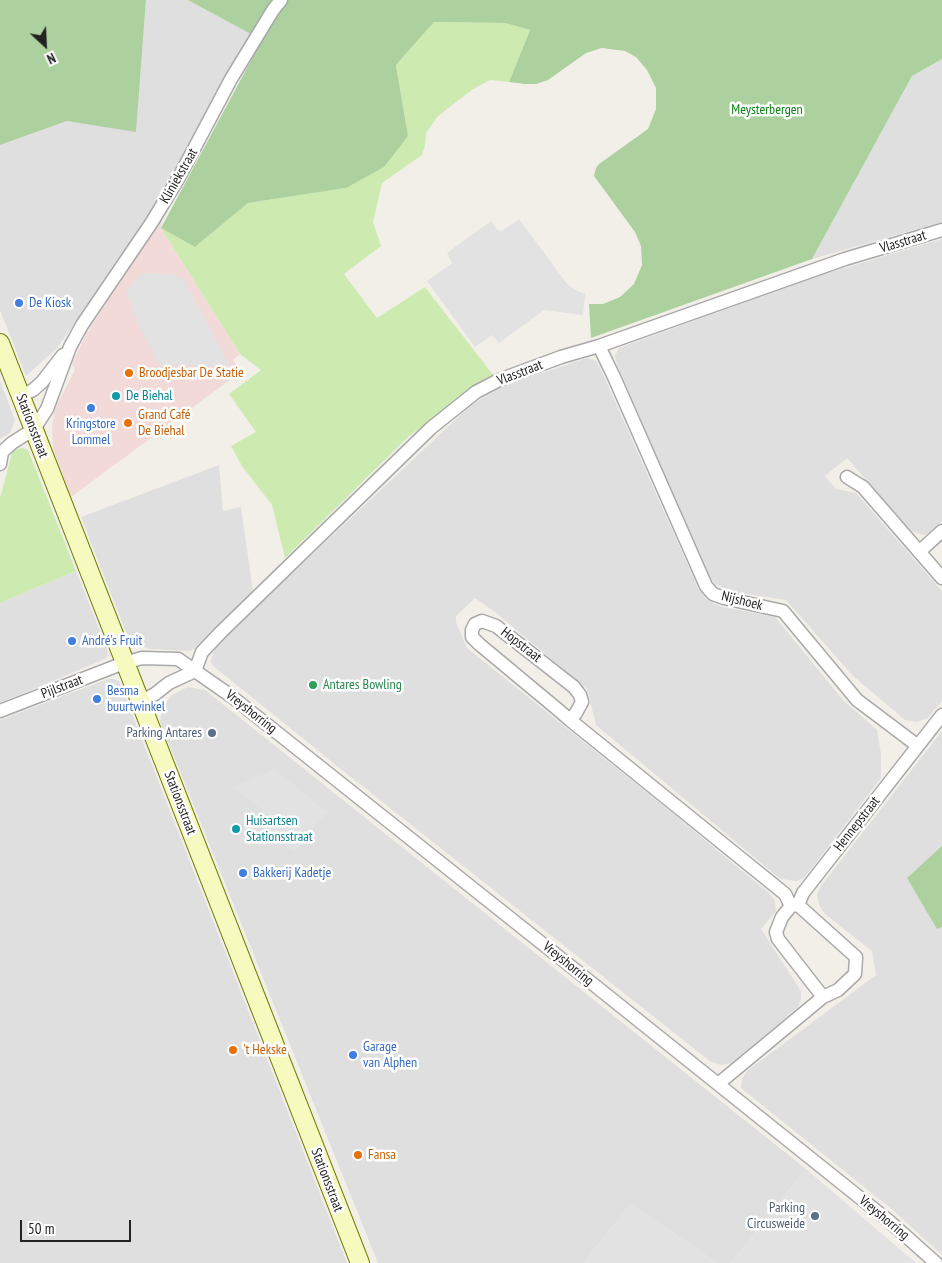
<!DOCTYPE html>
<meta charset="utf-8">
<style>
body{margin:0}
#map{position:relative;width:942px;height:1263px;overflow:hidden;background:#f2efe9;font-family:"PT Sans Narrow",sans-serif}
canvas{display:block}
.north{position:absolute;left:20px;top:20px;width:50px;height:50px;-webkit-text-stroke:4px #fff;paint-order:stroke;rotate:155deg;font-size:14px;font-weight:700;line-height:20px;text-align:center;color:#222}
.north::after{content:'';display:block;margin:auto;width:18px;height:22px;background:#222;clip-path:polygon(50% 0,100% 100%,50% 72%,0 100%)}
.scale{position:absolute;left:20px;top:1220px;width:111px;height:22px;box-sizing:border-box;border:2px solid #222;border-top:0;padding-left:6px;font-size:15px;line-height:18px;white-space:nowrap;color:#222;-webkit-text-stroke:4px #fff;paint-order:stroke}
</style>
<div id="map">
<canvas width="942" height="1263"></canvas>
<div class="north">N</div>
<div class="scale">50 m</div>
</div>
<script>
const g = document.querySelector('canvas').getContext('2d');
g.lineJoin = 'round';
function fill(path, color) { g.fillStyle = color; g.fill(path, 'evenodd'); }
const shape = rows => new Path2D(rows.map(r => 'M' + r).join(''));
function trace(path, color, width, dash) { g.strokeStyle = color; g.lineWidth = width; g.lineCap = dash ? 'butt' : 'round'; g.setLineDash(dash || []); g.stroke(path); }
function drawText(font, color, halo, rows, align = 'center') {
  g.font = font + ' "PT Sans Narrow",sans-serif'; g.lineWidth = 5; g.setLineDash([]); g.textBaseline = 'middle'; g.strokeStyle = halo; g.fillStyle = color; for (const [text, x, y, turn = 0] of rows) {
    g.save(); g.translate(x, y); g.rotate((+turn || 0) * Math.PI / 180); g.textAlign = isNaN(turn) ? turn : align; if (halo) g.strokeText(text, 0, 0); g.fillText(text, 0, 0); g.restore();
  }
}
fill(shape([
 [146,0,188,0,262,39,146,222,57,348,26,376,0,310,0,145,67,121,136,131],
 [942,59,942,222,812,259,912,76],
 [942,239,942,521,929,533,923,535,911,531,847,458,825,476,836,489,856,493,942,591,942,701,928,718,917,722,905,720,852,675,786,600,728,591,716,584,706,574,617,364,615,356,619,348,815,277],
 [587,358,596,361,601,370,698,588,707,600,722,607,775,617,843,700,877,730,881,754,881,778,805,877,797,881,788,880,779,878,596,725,587,689,495,612,475,598,456,616,456,622,467,648,671,812,769,893,775,901,776,911,761,929,801,991,801,999,798,1007,732,1063,721,1065,711,1062,342,770,212,665,211,661,214,650,227,635,472,404,506,385],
 [0,381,15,420,10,433,0,439],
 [219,465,223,511,241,507,253,592,194,649,190,651,149,649,129,640,81,517],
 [76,571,107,649,108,654,105,659,0,703,0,603],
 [108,679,114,679,119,681,347,1263,0,1263,0,720],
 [188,687,205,690,806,1169,731,1263,717,1263,631,1204,583,1263,378,1263,160,722,163,706,172,695],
 [942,731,942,1255,895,1212,741,1088,742,1079,747,1071,876,975,872,951,825,914,819,905,817,894,821,886]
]), '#e0dfdf');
fill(shape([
 [161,216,163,216,161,228,240,354,233,360,242,371,71,497,53,449,52,427,55,408,75,370,72,363,87,333]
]), '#f2dad9');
fill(shape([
 [434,22,505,23,530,30,509,82,490,80,473,89,438,116,426,133,425,146,422,155,382,183,373,222,381,246,344,274,377,318,425,287,493,375,409,436,285,558,272,505,242,466,231,446,256,432,229,394,261,370,240,354,161,228,195,247,248,203,346,188,408,136,396,65],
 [23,448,28,450,76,571,0,603,0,498,12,453,16,449]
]), '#cdebb0');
fill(shape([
 [0,0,146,0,136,132,67,121,0,145],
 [188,0,942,0,942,59,912,76,812,259,591,338,589,304,603,304,620,297,634,284,642,265,641,246,635,232,594,176,596,168,599,164,648,129,656,109,656,88,647,70,636,57,625,51,602,48,586,53,548,80,536,84,525,84,509,82,530,30,505,23,434,22,396,65,408,136,384,167,346,188,248,203,195,247,161,228,262,40],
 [942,846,942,927,937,929,907,878]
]), '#add19e');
fill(shape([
 [519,219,567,284,579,292,585,294,583,315,544,310,499,343,492,335,475,347,427,281,452,263,447,253,491,221,497,230,502,231],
 [142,273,174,274,184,280,230,366,158,364,131,311,135,310,125,292],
 [275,769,327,812,294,852,260,825,262,810,233,787],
 [806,1169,916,1263,731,1263],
 [631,1204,717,1263,583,1263]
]), '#e2e2e2');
const street = shape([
 [599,346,614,377,706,586,713,594,724,598,783,611,857,700,918,746],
 [21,396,33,390,42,382,63,355],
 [0,464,2,452,12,443,34,429,47,409,70,347,82,325,152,222,178,179,231,79,273,10,281,0],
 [847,477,863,487,942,578],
 [919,552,942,531],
 [195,671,202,652,221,632,431,428,476,392,499,380,561,357,599,346,845,259,942,230],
 [139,702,155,694,169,683,195,671],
 [0,711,124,663,142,658,178,659,231,696,578,972,889,1221,936,1263],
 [570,720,576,713,582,702,580,695,574,687,496,626,482,621,475,624,472,630,472,637,479,644,556,708,570,720,785,894,791,906],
 [798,905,803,893,942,715],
 [718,1084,823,997,838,990,855,974,856,957,798,905,791,906,782,917,776,932,778,939,823,997]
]);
const secondary = shape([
 [0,343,360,1263]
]);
trace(street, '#a9a9a9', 15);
trace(secondary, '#707d05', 20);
trace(street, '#fff', 12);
trace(secondary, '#f7fabf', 18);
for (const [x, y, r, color] of [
 [19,303,5,"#3f7fe0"],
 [129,373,5,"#e8710a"],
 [116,396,5,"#0f9aa8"],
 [91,408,5,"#3f7fe0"],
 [128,423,5,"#e8710a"],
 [72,641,5,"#3f7fe0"],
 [313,685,5,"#2e9e5b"],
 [97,699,5,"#3f7fe0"],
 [212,733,5,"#5c6f8a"],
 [236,829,5,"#0f9aa8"],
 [243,873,5,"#3f7fe0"],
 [233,1050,5,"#e8710a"],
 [353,1055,5,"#3f7fe0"],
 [358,1155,5,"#e8710a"],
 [815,1216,5,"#5c6f8a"]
]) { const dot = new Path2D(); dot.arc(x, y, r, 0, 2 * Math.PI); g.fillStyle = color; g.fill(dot); trace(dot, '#fff', 2); }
drawText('14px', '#0c8416', '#fff', [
 ["Meysterbergen",767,110]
]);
drawText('14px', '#222', '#fff', [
 ["Kliniekstraat",179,176,-60],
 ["Vlasstraat",903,242,-17],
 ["Vlasstraat",520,373,-21],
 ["Stationsstraat",32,426,69],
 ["Nijshoek",742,601,14],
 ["Hopstraat",521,645,38],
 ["Pijlstraat",62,687,-21],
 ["Vreyshorring",251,712,38],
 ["Stationsstraat",180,803,69],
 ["Hennepstraat",857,824,-52],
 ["Vreyshorring",568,964,39],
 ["Stationsstraat",327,1180,69],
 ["Vreyshorring",884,1218,40]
]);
drawText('14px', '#366cbe', '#fff', [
 ["De Kiosk",29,303],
 ["Kringstore",91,424,"center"],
 ["Lommel",91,440,"center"],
 ["André's Fruit",82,641],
 ["Besma",107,691],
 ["buurtwinkel",107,707],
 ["Bakkerij Kadetje",253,873],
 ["Garage",363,1047],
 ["van Alphen",363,1063]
], 'left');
drawText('14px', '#c56008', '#fff', [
 ["Broodjesbar De Statie",139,373],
 ["Grand Café",138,415],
 ["De Biehal",138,431],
 ["'t Hekske",243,1050],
 ["Fansa",368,1155]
], 'left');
drawText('14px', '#0d838f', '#fff', [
 ["De Biehal",126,396],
 ["Huisartsen",246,821],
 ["Stationsstraat",246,837]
], 'left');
drawText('14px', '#27864d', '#fff', [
 ["Antares Bowling",323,685]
], 'left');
drawText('14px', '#4e5e75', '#fff', [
 ["Parking Antares",202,733],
 ["Parking",805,1208],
 ["Circusweide",805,1224]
], 'right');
</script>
